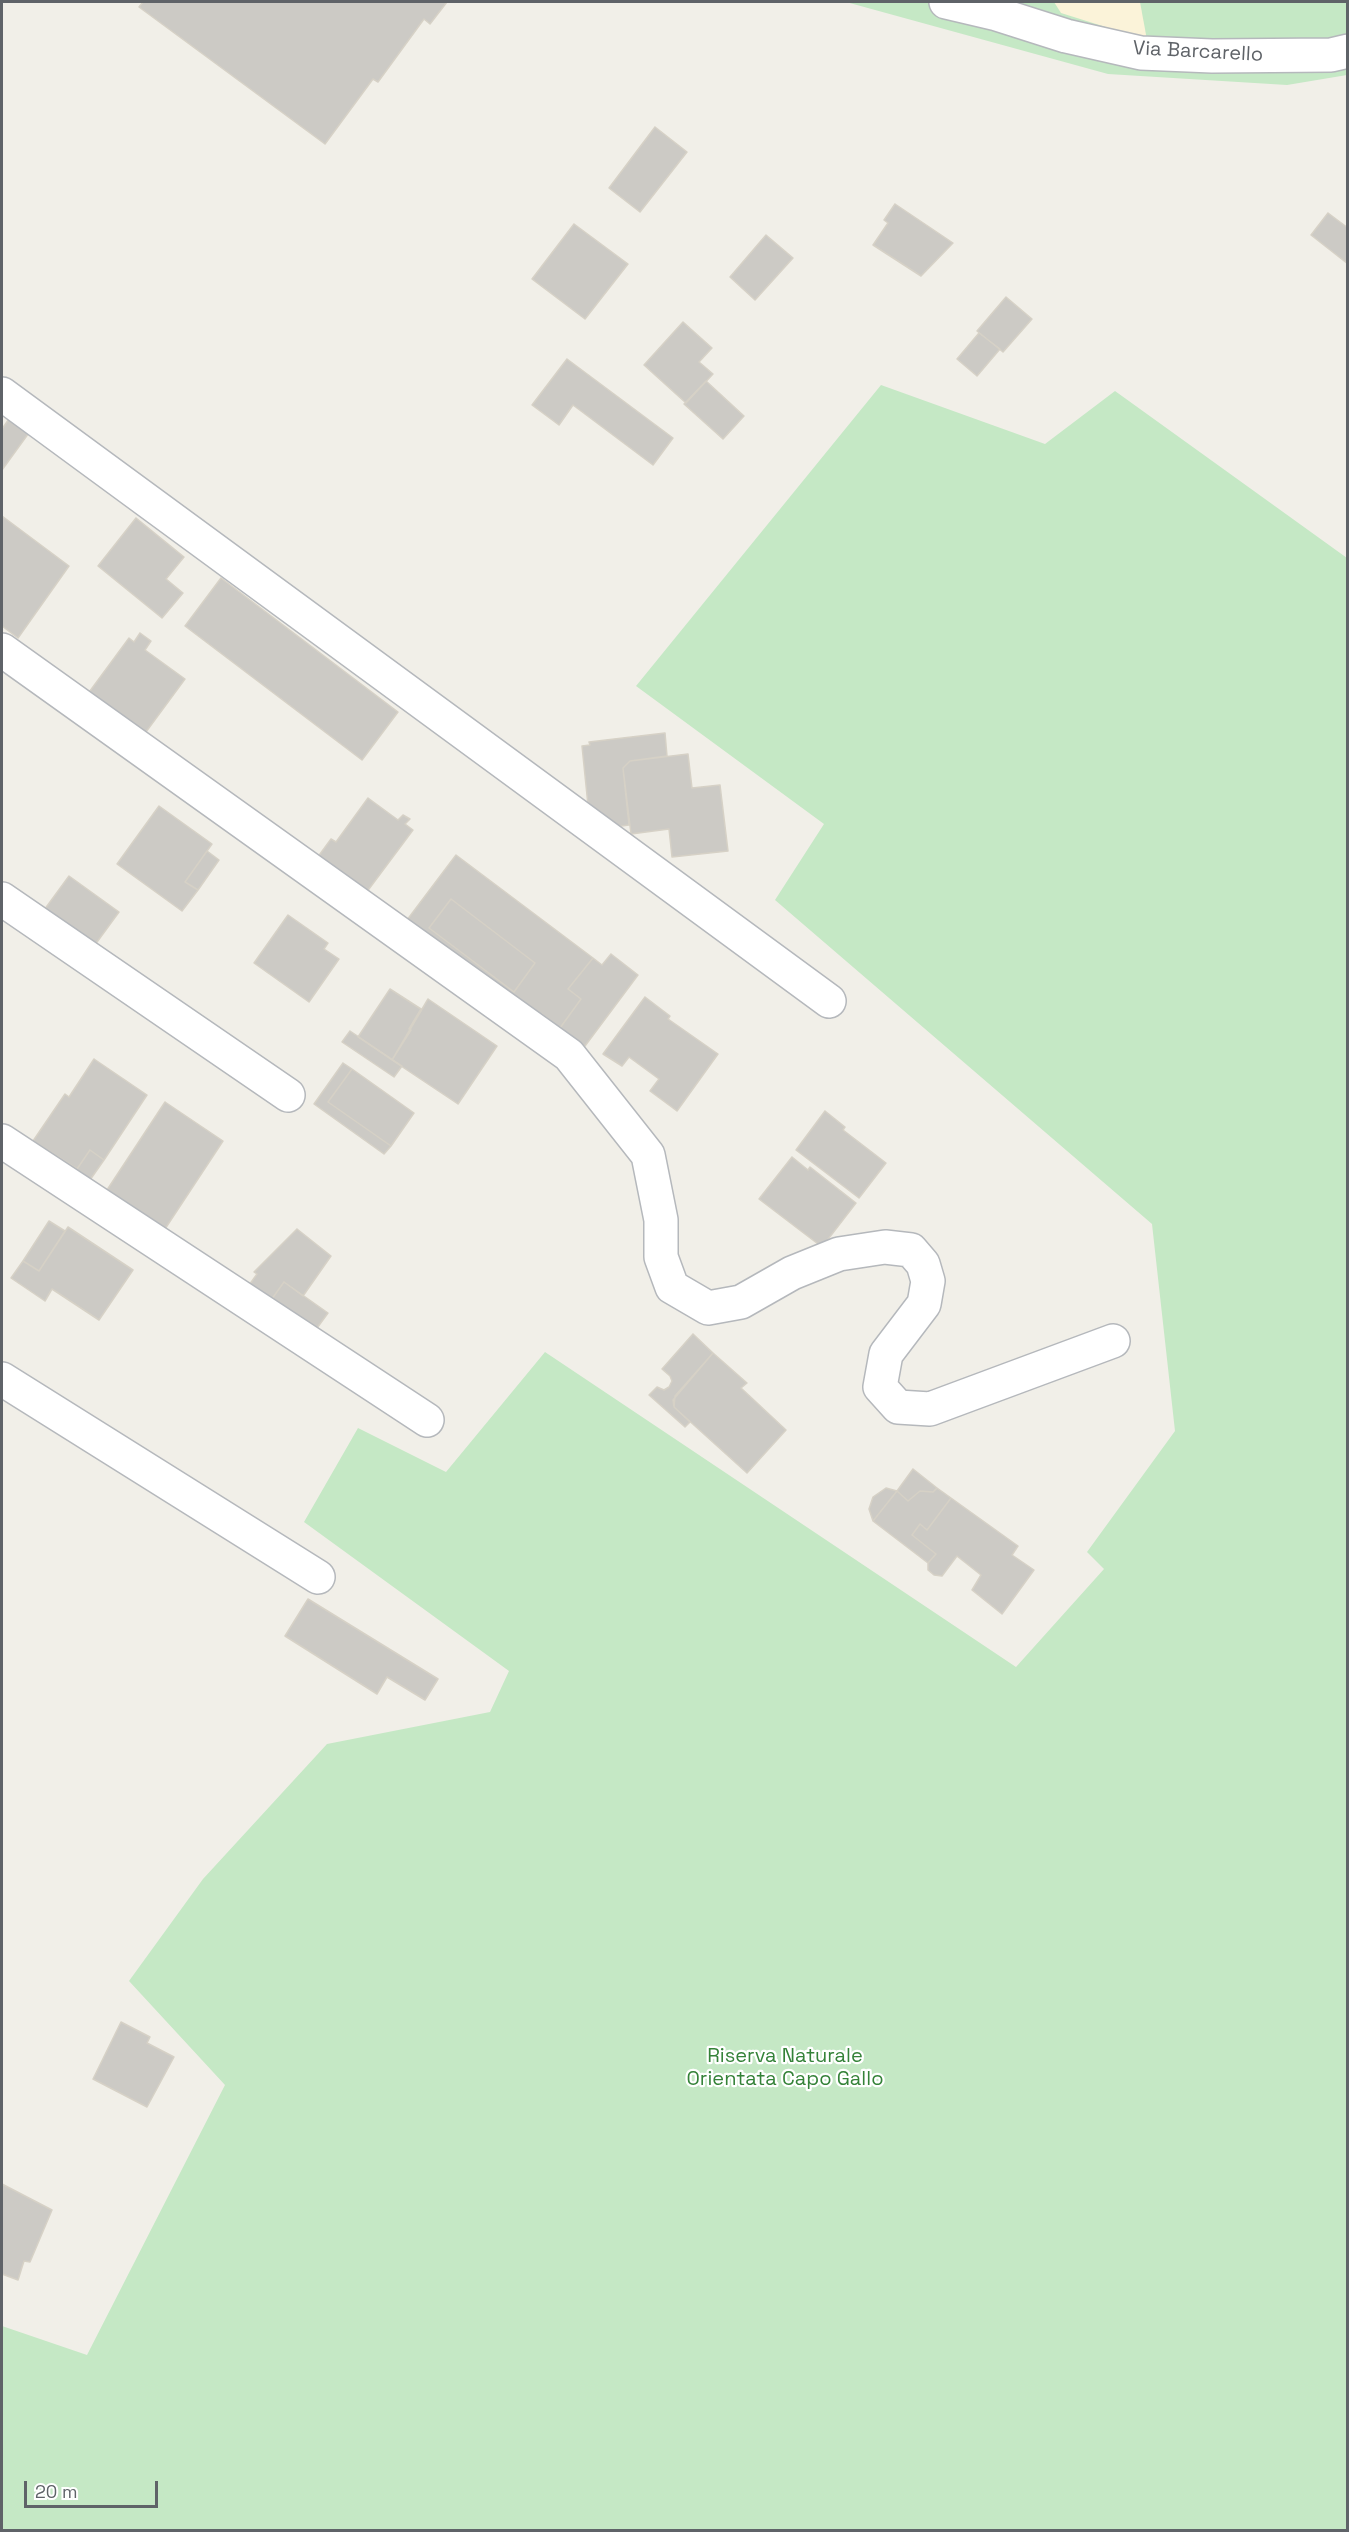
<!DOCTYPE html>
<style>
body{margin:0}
#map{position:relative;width:1349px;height:2532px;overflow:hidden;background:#f1efe8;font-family:"Space Grotesk",sans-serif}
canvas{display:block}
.frame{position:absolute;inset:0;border:3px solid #5f6368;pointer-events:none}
.scale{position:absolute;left:24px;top:2481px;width:134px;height:27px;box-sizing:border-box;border:3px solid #5f6368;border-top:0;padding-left:8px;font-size:18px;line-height:21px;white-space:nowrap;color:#5f6368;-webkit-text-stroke:4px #fff;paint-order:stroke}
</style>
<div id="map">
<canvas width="1349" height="2532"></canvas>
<div class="frame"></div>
<div class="scale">20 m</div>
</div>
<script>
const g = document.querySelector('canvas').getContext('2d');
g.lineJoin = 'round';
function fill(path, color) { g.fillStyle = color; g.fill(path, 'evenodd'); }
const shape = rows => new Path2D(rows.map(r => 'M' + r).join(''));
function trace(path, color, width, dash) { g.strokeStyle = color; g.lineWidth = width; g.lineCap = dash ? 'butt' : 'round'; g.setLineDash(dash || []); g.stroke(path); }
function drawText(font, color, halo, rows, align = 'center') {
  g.font = font + ' "Space Grotesk",sans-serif'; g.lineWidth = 4.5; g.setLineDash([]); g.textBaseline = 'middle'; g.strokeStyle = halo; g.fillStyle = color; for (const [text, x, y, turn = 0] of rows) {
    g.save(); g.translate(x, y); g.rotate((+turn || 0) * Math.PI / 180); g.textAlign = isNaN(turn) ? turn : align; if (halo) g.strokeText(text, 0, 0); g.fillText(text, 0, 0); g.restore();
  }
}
fill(shape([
 [846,2,1347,2,1347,75,1287,85,1108,74],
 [881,385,1045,444,1115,391,1347,558,1347,2530,2,2530,2,2326,87,2355,225,2085,129,1981,203,1879,327,1744,490,1712,509,1671,304,1522,358,1428,446,1472,545,1352,1016,1667,1104,1569,1087,1552,1175,1431,1152,1224,775,900,824,824,636,686]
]), '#c5e8c5');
fill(shape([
 [1054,2,1140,2,1147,40,1061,13]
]), '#fbf3d9');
const building = shape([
 [143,2,447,2,430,24,424,19,378,82,373,79,325,144,139,7,143,2],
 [655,127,687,152,640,212,609,188,655,127],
 [895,204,953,243,921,276,873,245,888,223,884,220,895,204],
 [1328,213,1348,228,1348,264,1311,235,1328,213],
 [574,224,628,264,585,319,532,279,574,224],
 [766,235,793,258,755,300,730,277,766,235],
 [1006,297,1032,319,1003,352,977,331,1006,297],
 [683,322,712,348,699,362,713,374,686,403,644,365,683,322],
 [979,333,1000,349,977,376,957,359,979,333],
 [567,359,673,438,653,465,573,405,559,425,532,405,567,359],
 [706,381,744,416,723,439,684,404,706,381],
 [11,416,31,430,2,470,2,429,11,416],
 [2,516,69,566,18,638,2,626,2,516],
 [136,518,184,557,166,579,183,593,162,618,98,566,136,518],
 [221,578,398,712,362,760,185,626,221,578],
 [140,633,151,641,145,650,185,679,143,736,87,695,129,638,134,642,140,633],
 [665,733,667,756,630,761,623,768,629,825,599,829,589,815,582,746,590,745,589,742,665,733],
 [688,754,692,788,720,785,728,851,672,857,669,829,631,834,623,768,630,761,688,754],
 [368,798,398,820,403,815,410,819,405,824,413,830,360,901,312,865,331,839,336,842,368,798],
 [159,806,212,844,185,882,198,890,182,911,117,864,159,806],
 [207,851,219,860,198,890,185,882,207,851],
 [456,855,593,958,568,989,581,999,560,1028,542,1014,538,1018,407,920,456,855],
 [451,899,535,963,514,992,429,928,451,899],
 [69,876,119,912,89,953,39,917,69,876],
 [451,899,535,963,514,992,429,928,451,899],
 [288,915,328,943,324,949,339,959,309,1002,254,963,288,915],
 [611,954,638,975,585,1046,560,1028,581,999,568,989,593,958,602,965,611,954],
 [390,989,421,1009,409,1029,411,1030,392,1060,358,1037,390,989],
 [645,997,670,1016,668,1019,718,1054,677,1111,650,1091,659,1079,629,1057,622,1066,603,1054,645,997],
 [428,999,497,1046,458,1104,392,1060,428,999],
 [350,1031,402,1066,394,1077,342,1042,350,1031],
 [94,1059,147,1095,104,1160,90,1150,77,1169,33,1141,65,1094,69,1097,94,1059],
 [343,1063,352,1069,328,1102,391,1146,384,1154,314,1104,343,1063],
 [352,1069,414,1113,391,1146,328,1102,352,1069],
 [165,1102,223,1141,163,1232,105,1193,165,1102],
 [825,1111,845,1127,843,1130,886,1163,859,1198,796,1150,825,1111],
 [33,1141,77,1169,90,1150,104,1160,85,1187,28,1148,33,1141],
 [792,1157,808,1170,810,1167,856,1203,822,1247,759,1199,792,1157],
 [49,1221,65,1231,39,1271,23,1261,49,1221],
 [68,1227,133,1270,99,1320,52,1289,45,1301,11,1278,23,1261,39,1271,68,1227],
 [297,1229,331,1256,303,1296,284,1282,264,1310,242,1295,257,1274,254,1272,297,1229],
 [284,1282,328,1313,309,1339,264,1310,284,1282],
 [693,1334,713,1353,673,1400,674,1407,690,1422,685,1427,649,1395,657,1387,664,1390,669,1387,672,1381,670,1376,662,1369,693,1334],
 [713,1353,747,1383,741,1388,786,1430,747,1473,674,1407,675,1396,713,1353],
 [913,1469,937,1488,933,1492,920,1491,908,1501,897,1491,913,1469],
 [886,1488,897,1491,873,1521,869,1509,873,1497,886,1488],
 [937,1488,951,1498,927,1530,920,1524,912,1535,936,1554,928,1563,873,1521,897,1491,908,1501,920,1491,933,1492,937,1488],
 [951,1498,1018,1546,1012,1555,1034,1570,1002,1614,972,1590,981,1575,957,1556,942,1576,934,1575,928,1570,928,1563,936,1554,912,1535,920,1524,927,1530,951,1498],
 [308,1599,438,1679,425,1700,387,1677,377,1694,285,1636,308,1599],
 [121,2022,150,2037,147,2043,174,2057,147,2107,93,2079,121,2022],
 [2,2184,52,2210,30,2262,24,2261,18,2280,2,2274,2,2184]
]);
fill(building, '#cccac5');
trace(building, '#d6d1c6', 1.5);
const minor = shape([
 [946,2,997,14,1066,36,1141,53,1212,56,1331,55,1348,51],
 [2,394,829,1001],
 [2,650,569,1055,648,1155,661,1220,661,1257,672,1287,708,1308,741,1302,792,1273,839,1254,885,1247,911,1250,923,1264,928,1281,924,1304,886,1354,880,1387,898,1407,930,1409,1113,1341],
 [2,899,288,1095],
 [2,1141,427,1420],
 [2,1379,318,1577]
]);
trace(minor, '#b5b8bc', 36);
trace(minor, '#fff', 33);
drawText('20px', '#5f6368', '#fff', [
 ["Via Barcarello",1198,52,3]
]);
drawText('20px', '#348238', '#fff', [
 ["Riserva Naturale",785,2057],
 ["Orientata Capo Gallo",785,2080]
]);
</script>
